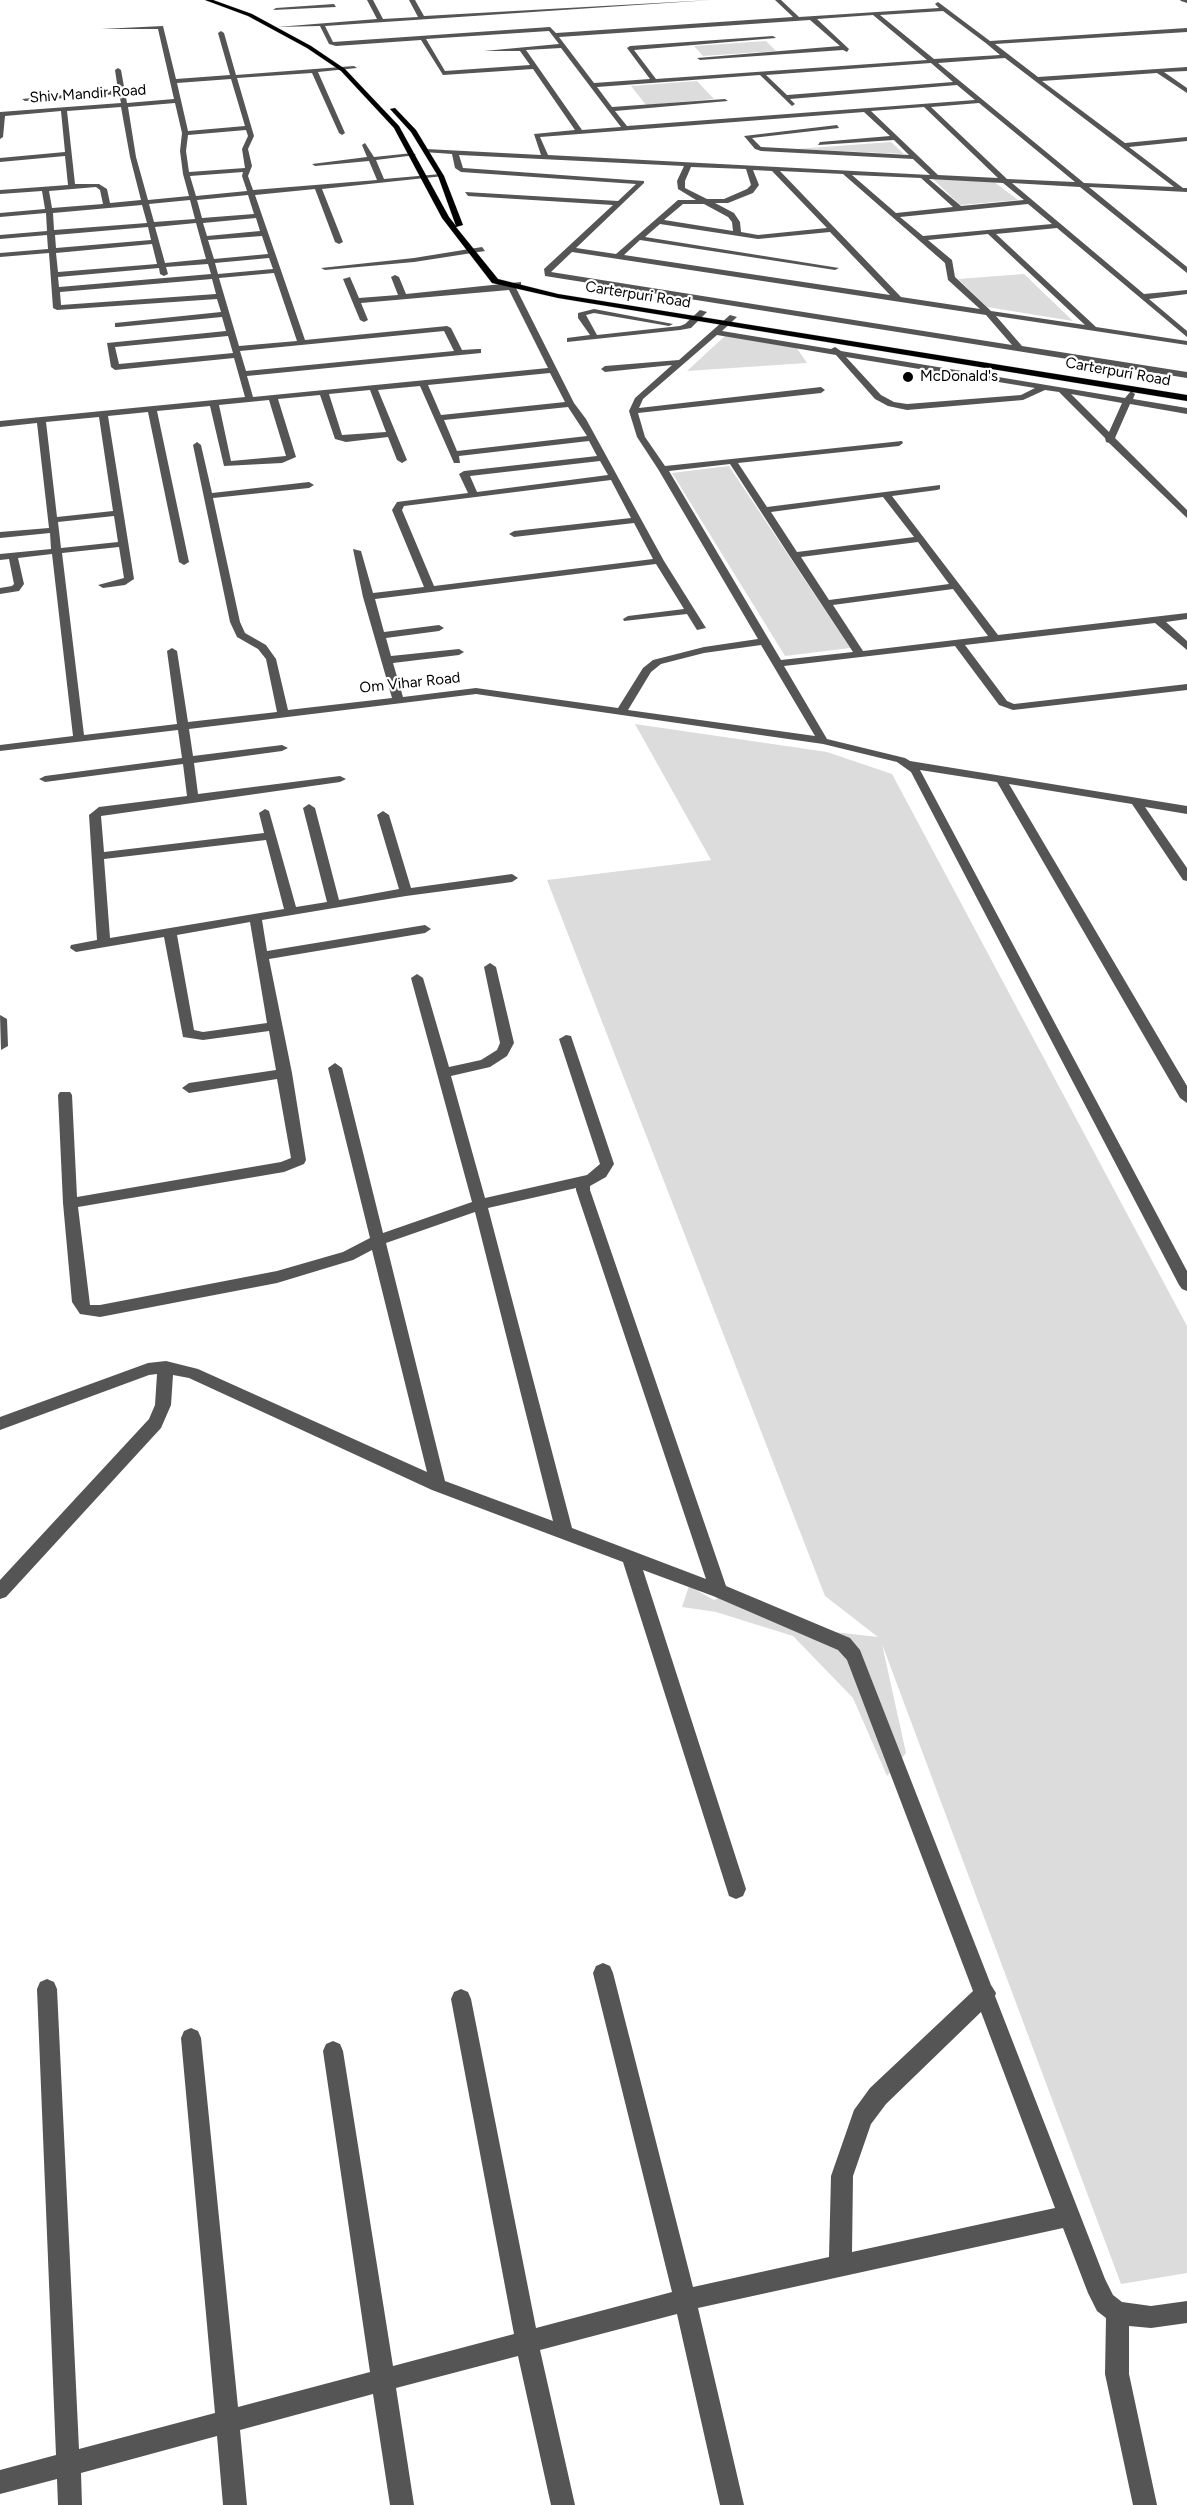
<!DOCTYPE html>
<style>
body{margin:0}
canvas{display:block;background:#fff}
</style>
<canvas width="1187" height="2505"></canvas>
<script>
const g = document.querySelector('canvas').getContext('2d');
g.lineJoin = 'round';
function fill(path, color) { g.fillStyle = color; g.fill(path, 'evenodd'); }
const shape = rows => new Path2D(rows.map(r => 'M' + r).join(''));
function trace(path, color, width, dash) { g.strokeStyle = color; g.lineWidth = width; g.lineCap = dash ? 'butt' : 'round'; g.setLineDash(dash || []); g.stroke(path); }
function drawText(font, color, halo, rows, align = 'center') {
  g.font = font + ' Figtree,sans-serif'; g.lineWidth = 4.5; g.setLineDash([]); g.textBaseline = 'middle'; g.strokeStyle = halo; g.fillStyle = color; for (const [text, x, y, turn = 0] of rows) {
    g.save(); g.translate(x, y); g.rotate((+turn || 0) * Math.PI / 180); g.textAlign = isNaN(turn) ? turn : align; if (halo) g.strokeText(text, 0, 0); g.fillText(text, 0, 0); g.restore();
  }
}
fill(shape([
 [766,41,776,51,703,56,694,46],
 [697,81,714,99,646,105,631,86],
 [891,142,904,154,797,149],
 [931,177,993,181,1018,200,960,205],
 [1024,274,1073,321,987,307,958,279],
 [726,335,796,347,807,363,687,371],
 [729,466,850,648,785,656,672,473],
 [635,724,827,752,892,774,1187,1326,1187,2273,1121,2284,882,1644,906,1753,887,1776,853,1698,793,1636,716,1612,682,1607,689,1586,714,1600,734,1591,762,1601,808,1629,878,1637,825,1596,547,880,711,860]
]), '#dcdcdc');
const major = shape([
 [205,0,213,0,252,14,311,46,345,69,399,126,449,217,456,226,438,176,411,132,390,109,395,108,416,130,444,176,463,225,456,227,498,279,558,294,1187,395,1187,401,558,298,492,283,442,218,394,128,341,71,307,48,248,16,205,0]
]);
trace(major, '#dbdbdb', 1);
fill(shape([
 [367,0,373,0,383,19,418,17,409,0,415,0,424,16,711,0,325,26,333,42,550,27,556,33,793,17,775,0,781,0,799,17,939,8,935,4,938,2,990,41,1187,28,1187,32,995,44,1038,77,1187,67,1187,71,1164,72,1187,88,1187,93,1157,73,1042,81,1125,143,1187,137,1187,141,1129,147,1183,188,1187,188,1187,192,1089,187,1187,267,1187,273,1080,187,1012,183,1144,294,1187,290,1187,294,1149,299,1187,331,1187,337,1057,228,996,234,1096,327,1187,341,1187,345,996,316,1022,346,1187,372,1187,378,545,276,544,269,613,205,468,196,465,192,618,201,636,184,461,172,455,168,452,154,424,152,426,149,541,155,534,134,575,130,533,69,443,75,421,40,336,46,329,44,320,26,277,27,377,19,367,0],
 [943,11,987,44,1000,55,934,59,880,15,943,11],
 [873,15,927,60,656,79,634,50,776,38,773,36,630,46,627,48,650,79,594,83,559,37,810,20,840,46,697,58,700,60,843,50,847,52,849,49,817,19,873,15],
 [549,31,559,44,484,51,520,51,530,65,445,71,426,39,549,31],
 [561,48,608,110,621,127,582,130,526,50,561,48],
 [1005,58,1174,187,1084,183,938,63,1005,58],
 [931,63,953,82,787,95,766,75,931,63],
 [760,75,792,106,795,104,790,99,957,85,975,100,627,126,615,111,728,101,725,99,612,107,597,87,760,75],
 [979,103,1075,182,1007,179,931,107,979,103],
 [924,107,998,178,938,175,871,111,924,107],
 [864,112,890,136,820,142,818,145,894,140,909,155,761,147,752,138,839,128,837,125,744,136,755,149,761,151,913,159,930,175,548,155,540,137,864,112],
 [459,155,684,166,677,181,678,189,696,200,678,200,616,254,576,248,644,183,644,181,463,168,459,155],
 [691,167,746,169,751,185,747,189,724,199,707,199,685,188,685,181,691,167],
 [753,170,772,171,827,228,758,235,741,232,740,222,734,213,715,203,728,203,753,193,759,185,753,170],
 [780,171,843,174,945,263,948,280,980,309,901,297,780,171],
 [852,175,921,178,953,207,896,213,852,175],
 [929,179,1003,183,1024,200,961,206,929,179],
 [683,204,704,204,728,217,732,222,733,231,664,220,683,204],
 [1028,204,1052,224,923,236,900,217,1028,204],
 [660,224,758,239,830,232,890,295,624,255,640,240,835,270,839,268,645,237,660,224],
 [988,234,1085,325,991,311,955,277,952,260,928,240,988,234],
 [572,252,986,315,1012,345,551,272,572,252],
 [1180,0,1187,0,1187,3,1181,1,1180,0],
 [334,4,336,7,273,10,276,8,334,4],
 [163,26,176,79,230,75,218,33,221,31,224,33,236,75,354,66,357,68,318,72,345,133,342,135,339,133,312,73,237,78,254,136,248,149,252,166,248,176,253,190,377,180,369,161,315,166,312,164,367,157,362,145,365,143,374,157,413,153,416,155,376,160,384,179,441,174,444,176,322,189,343,242,339,244,335,242,315,189,255,195,305,340,447,326,451,328,462,350,478,349,481,349,481,353,247,376,253,397,548,368,509,290,361,303,368,320,364,322,360,320,343,279,350,277,359,298,398,295,391,277,395,275,399,277,406,294,521,282,521,286,516,288,574,403,586,419,664,561,706,628,697,630,687,614,624,621,623,619,628,616,684,609,656,564,375,599,384,632,439,625,444,628,439,631,386,638,391,656,459,649,464,652,459,655,393,663,403,697,476,688,618,708,643,668,653,660,704,647,758,639,658,469,637,437,629,411,635,398,672,365,605,372,601,369,605,366,679,360,730,315,737,317,722,331,831,349,835,347,841,351,1125,398,1131,391,1135,394,1133,399,1187,408,1187,414,1130,404,1115,438,1187,510,1187,518,1109,443,1106,442,1105,438,1059,392,1045,390,1023,400,907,410,888,406,875,399,836,355,717,335,643,399,639,408,821,387,825,390,821,393,638,413,645,437,665,466,902,441,903,443,899,446,738,463,767,507,940,485,940,489,937,490,892,496,998,635,1187,613,1187,619,1166,622,1187,641,1187,650,1155,623,965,645,1007,701,1014,704,1187,684,1187,690,1013,710,999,705,955,646,784,666,827,739,905,758,910,761,1187,806,1187,814,1145,807,1187,868,1187,881,1183,880,1132,804,1009,784,1187,1086,1187,1103,1180,1098,997,782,920,770,1187,1271,1187,1291,1182,1289,1179,1285,911,772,897,762,823,744,476,694,189,729,193,756,282,745,288,748,282,751,194,763,198,794,340,776,346,779,340,782,101,816,104,852,264,833,259,813,265,809,269,811,296,907,327,902,303,808,309,804,315,808,339,900,399,889,377,815,383,811,389,815,411,888,512,874,518,878,512,882,406,896,262,920,267,951,425,925,431,929,425,933,269,959,292,1073,306,1160,304,1164,284,1172,78,1207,90,1305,100,1305,277,1271,343,1252,370,1238,328,1068,335,1063,342,1068,383,1233,472,1202,411,978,417,974,423,978,449,1067,481,1060,497,1050,500,1043,484,967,490,963,496,967,514,1043,507,1056,490,1067,451,1076,485,1198,587,1175,600,1164,559,1039,566,1035,571,1036,614,1164,606,1177,590,1186,590,1190,726,1586,850,1638,860,1650,991,1985,996,1993,995,1996,1105,2279,1113,2295,1122,2302,1151,2306,1187,2301,1187,2323,1151,2328,1129,2326,1129,2374,1157,2505,1133,2505,1105,2374,1106,2318,1097,2311,1088,2293,1063,2228,698,2308,744,2505,720,2505,677,2314,540,2350,575,2505,551,2505,518,2356,396,2388,414,2505,390,2505,373,2394,240,2430,247,2505,223,2505,217,2436,81,2473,82,2505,58,2505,57,2479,0,2494,0,2470,56,2455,37,1989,40,1982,47,1979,54,1982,57,1989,79,2449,215,2413,181,2038,184,2031,191,2028,198,2031,201,2038,238,2407,370,2372,323,2051,326,2044,333,2041,340,2044,343,2051,393,2366,514,2334,451,1999,454,1992,461,1989,468,1992,471,1999,536,2328,672,2292,593,1973,596,1966,603,1963,610,1966,613,1973,693,2287,829,2257,831,2176,854,2110,870,2088,973,1991,847,1660,838,1650,713,1596,643,1570,746,1889,743,1896,736,1899,729,1896,623,1562,432,1490,189,1378,173,1375,171,1405,161,1428,6,1597,0,1599,0,1580,149,1419,155,1405,157,1374,149,1375,0,1430,0,1417,148,1363,166,1361,198,1369,427,1472,372,1250,353,1260,277,1283,100,1317,80,1314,72,1302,63,1203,58,1095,60,1092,70,1092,72,1095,77,1197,281,1162,291,1158,277,1079,189,1093,182,1088,189,1083,276,1070,269,1031,203,1040,183,1037,164,937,76,952,70,948,71,945,97,940,89,815,99,807,187,796,183,764,45,782,39,779,45,776,182,758,178,730,0,751,0,745,73,736,52,554,18,558,24,584,19,591,0,594,0,588,12,586,14,584,9,559,0,560,0,554,51,549,50,533,0,538,0,532,49,528,37,423,0,427,0,421,245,397,234,358,115,370,111,367,107,343,226,331,222,317,118,327,115,327,115,323,221,312,217,299,57,310,53,308,49,253,0,257,0,253,48,249,47,235,0,239,0,235,47,231,46,213,0,217,0,213,45,209,42,191,0,194,0,190,68,185,65,156,0,162,0,158,65,152,61,111,5,116,3,137,0,139,0,112,121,103,119,94,25,101,22,99,118,90,115,70,118,68,121,70,127,103,174,99,158,29,101,29,163,26],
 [231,79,245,126,188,131,177,83,231,79],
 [175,103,182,133,180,151,183,174,189,196,148,200,136,157,128,107,175,103],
 [121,107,130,157,141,200,110,203,107,189,99,184,75,184,67,111,121,107],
 [246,130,248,136,242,149,245,168,189,172,186,151,188,135,246,130],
 [243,172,242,176,247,191,196,196,190,176,243,172],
 [96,187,100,190,103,204,52,208,49,191,96,187],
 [248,195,254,214,202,218,197,200,248,195],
 [190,200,195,219,154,222,149,204,190,200],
 [142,205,147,223,54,230,53,213,142,205],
 [256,218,260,231,207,236,203,223,256,218],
 [196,223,206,259,165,263,155,227,196,223],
 [148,227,151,240,56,248,55,235,148,227],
 [262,236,268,254,214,259,208,240,262,236],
 [152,244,157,264,58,272,56,253,152,244],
 [269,258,273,269,218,274,215,263,269,258],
 [208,264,211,274,59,287,58,277,159,268,160,274,164,276,168,274,166,267,208,264],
 [274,273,297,341,239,346,219,278,274,273],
 [212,279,216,294,61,305,60,292,212,279],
 [444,331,454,351,246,371,240,351,444,331],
 [228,336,233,353,119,364,115,347,228,336],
 [846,357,1035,388,1021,395,907,404,894,402,881,395,846,357],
 [550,373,565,402,441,415,428,385,550,373],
 [420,386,454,463,460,463,459,456,589,441,597,456,464,471,459,474,468,493,397,502,392,510,424,587,373,593,361,551,353,549,363,597,392,698,288,710,276,659,266,645,245,633,240,622,213,498,309,488,314,485,309,482,212,493,201,445,197,442,193,445,230,622,237,637,258,649,266,659,277,712,188,722,177,651,172,648,167,651,177,724,84,735,62,553,119,547,124,578,98,585,103,588,125,585,134,579,108,416,148,412,179,562,184,565,189,562,157,411,210,406,224,466,282,463,296,457,278,399,320,395,335,439,346,442,388,437,397,460,402,463,407,460,378,390,420,386],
 [370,390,386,432,342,435,329,394,370,390],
 [1071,394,1122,403,1109,432,1071,394],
 [269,400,286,456,231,461,219,405,269,400],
 [568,407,587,436,457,451,444,420,568,407],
 [99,417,113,511,57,517,46,422,99,417],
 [600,461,608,475,477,492,470,476,600,461],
 [730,464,789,555,853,652,781,660,669,471,730,464],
 [611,480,631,518,514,531,509,534,514,537,634,523,653,559,434,586,402,510,404,506,611,480],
 [883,497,914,537,797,552,771,512,883,497],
 [114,516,118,542,61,548,58,522,114,516],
 [918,542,949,584,829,600,801,557,918,542],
 [953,589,988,636,863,651,833,605,953,589],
 [761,645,815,736,628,710,651,672,661,664,704,653,761,645],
 [266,840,284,909,110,938,104,859,266,840],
 [250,922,267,1023,203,1032,194,1030,177,935,250,922],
 [576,1188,576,1190,706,1579,572,1528,488,1208,576,1188],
 [475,1212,553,1521,445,1481,386,1243,475,1212],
 [981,2012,1055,2208,852,2252,853,2176,871,2124,886,2104,981,2012],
 [482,247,485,251,414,262,325,270,321,268,414,258,482,247],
 [594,309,673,324,669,326,594,313,586,315,597,335,680,326,685,324,700,310,707,312,691,328,680,330,567,342,567,338,590,335,578,318,578,313,594,309],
 [0,1015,7,1019,8,1046,1,1050,0,1015]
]), '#555');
fill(major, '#000');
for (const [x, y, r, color] of [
 [908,377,6,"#000"]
]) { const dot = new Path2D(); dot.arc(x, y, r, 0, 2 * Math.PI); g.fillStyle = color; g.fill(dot); trace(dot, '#fff', 2); }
drawText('15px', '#000', '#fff', [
 ["Shiv Mandir Road",88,94,-4],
 ["Carterpuri Road",638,295,9],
 ["Carterpuri Road",1118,372,10],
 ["Om Vihar Road",410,683,-6]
]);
drawText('15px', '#000', '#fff', [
 ["McDonald's",920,377]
], 'left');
</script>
